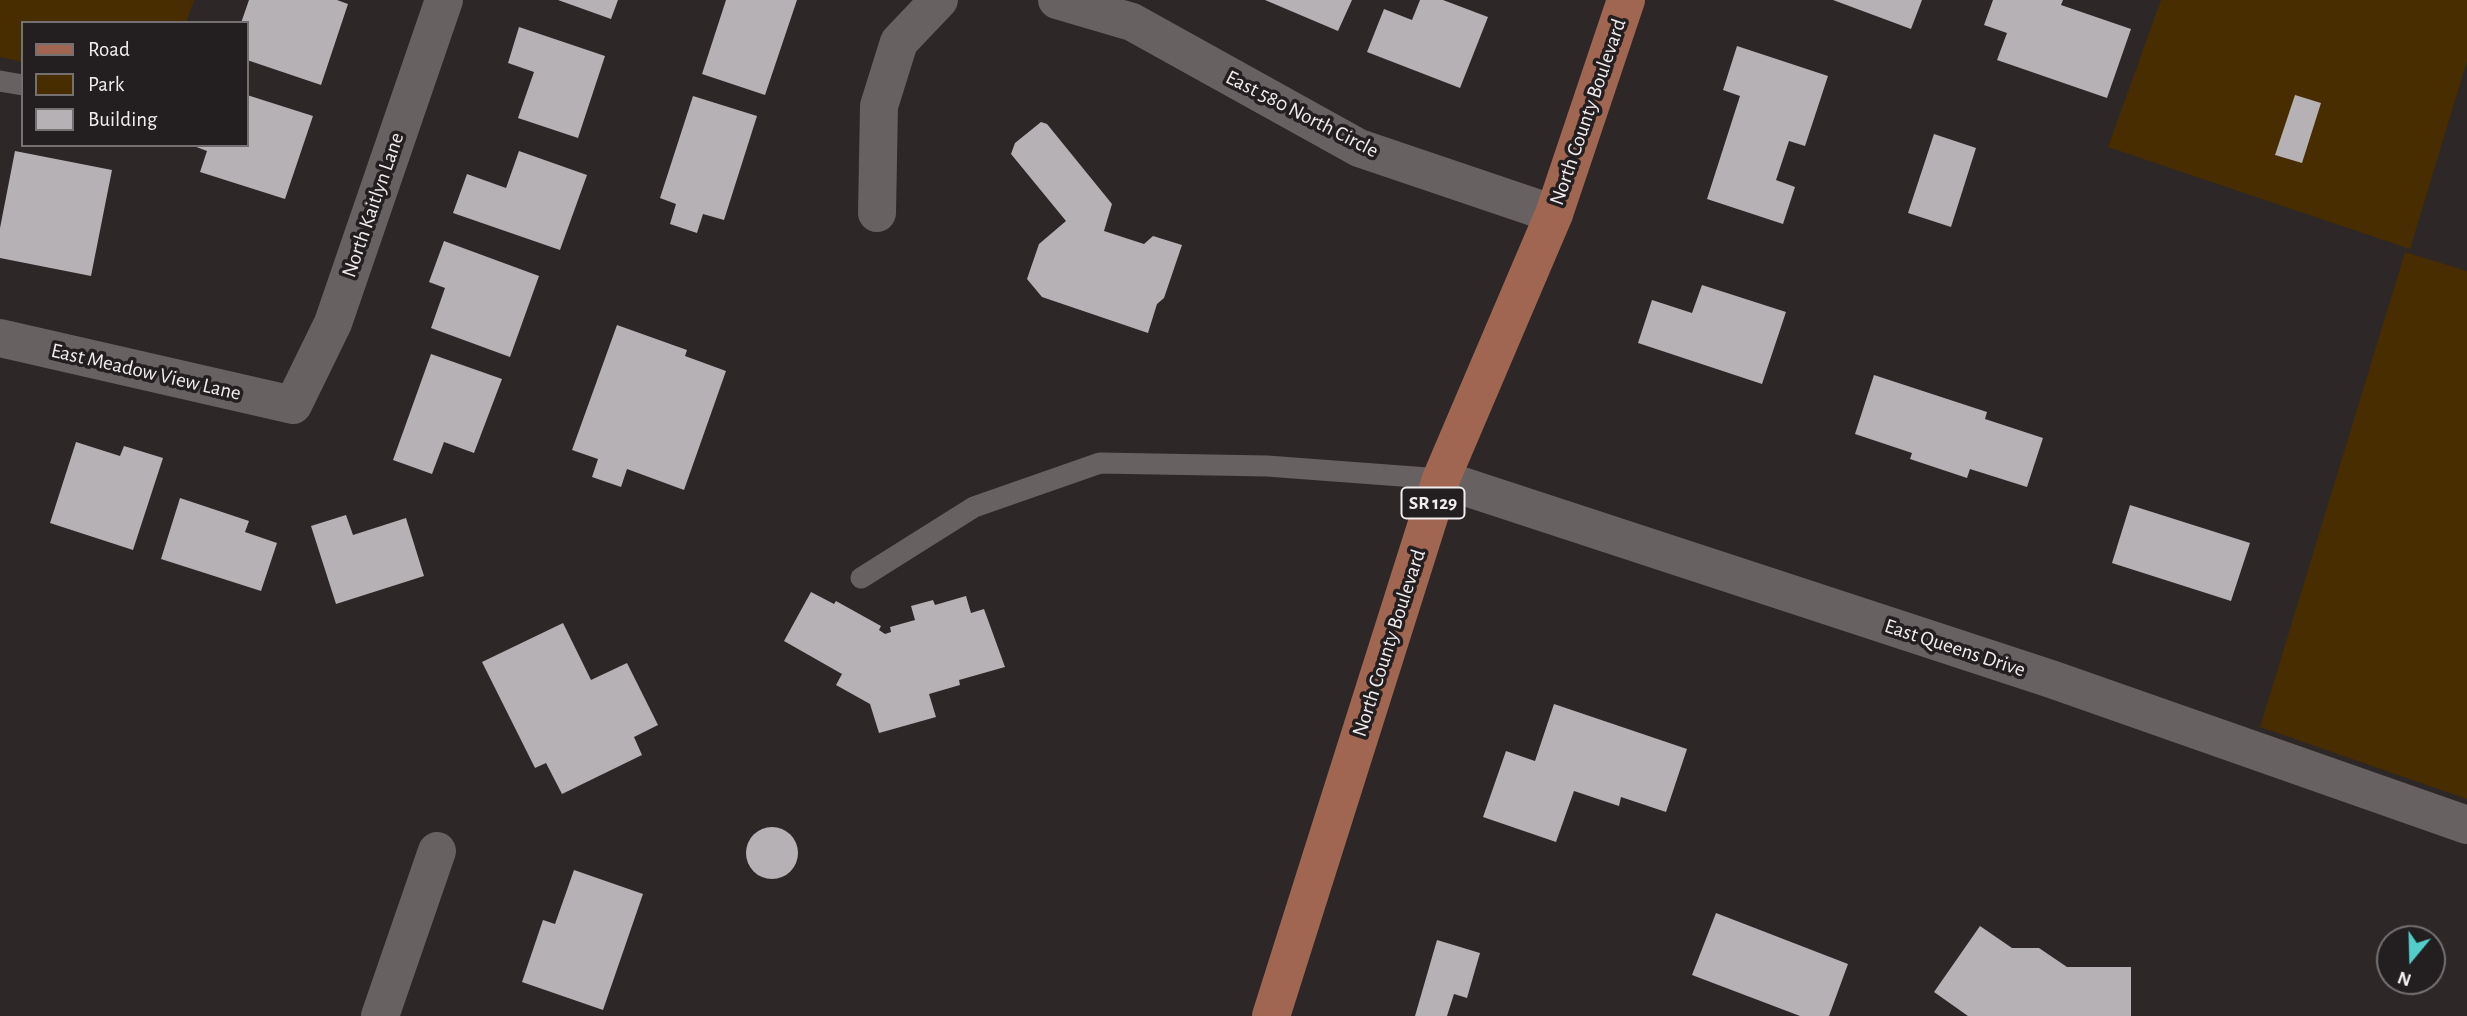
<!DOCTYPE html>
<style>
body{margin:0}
#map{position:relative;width:2467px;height:1016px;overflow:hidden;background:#2d2728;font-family:"Alegreya Sans",sans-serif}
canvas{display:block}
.legend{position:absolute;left:21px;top:21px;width:228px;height:126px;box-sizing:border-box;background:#231e1f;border:2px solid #757172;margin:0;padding:9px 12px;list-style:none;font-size:21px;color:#f1edee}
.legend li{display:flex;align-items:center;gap:14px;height:35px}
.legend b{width:35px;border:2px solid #757172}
.north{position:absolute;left:2376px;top:925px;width:70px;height:70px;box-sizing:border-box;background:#231e1f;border:2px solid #757172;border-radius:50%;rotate:199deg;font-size:19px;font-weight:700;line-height:28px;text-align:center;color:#f1edee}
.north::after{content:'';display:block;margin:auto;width:24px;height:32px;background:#53cdc9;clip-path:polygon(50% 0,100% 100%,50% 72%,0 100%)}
</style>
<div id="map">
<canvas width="2467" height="1016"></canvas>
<ul class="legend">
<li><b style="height:9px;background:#a06652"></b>Road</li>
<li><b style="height:19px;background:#472d00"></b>Park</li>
<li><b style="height:19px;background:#b6b1b5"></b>Building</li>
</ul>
<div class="north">N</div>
</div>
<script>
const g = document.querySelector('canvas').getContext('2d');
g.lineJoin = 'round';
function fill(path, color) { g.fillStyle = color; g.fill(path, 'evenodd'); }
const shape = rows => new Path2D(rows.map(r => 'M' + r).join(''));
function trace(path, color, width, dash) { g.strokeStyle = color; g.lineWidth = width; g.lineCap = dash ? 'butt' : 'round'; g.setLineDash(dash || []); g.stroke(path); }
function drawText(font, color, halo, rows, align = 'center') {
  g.font = font + ' "Alegreya Sans",sans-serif'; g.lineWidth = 7; g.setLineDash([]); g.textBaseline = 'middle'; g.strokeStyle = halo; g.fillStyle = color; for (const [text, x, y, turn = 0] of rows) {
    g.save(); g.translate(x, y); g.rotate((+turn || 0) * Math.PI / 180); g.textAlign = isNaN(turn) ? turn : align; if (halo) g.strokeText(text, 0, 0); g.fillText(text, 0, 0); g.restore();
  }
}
fill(shape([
 [0,0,194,0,186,23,23,23,23,62,0,57],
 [2161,0,2467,0,2467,61,2410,249,2108,147],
 [2405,252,2467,271,2467,799,2260,727]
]), '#472d00');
fill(shape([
 [249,0,337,0,348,4,321,85,247,60,247,23,241,23],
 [558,0,618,0,611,19],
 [726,0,797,0,765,95,702,74],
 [1265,0,1352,0,1338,31],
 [1420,0,1443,0,1488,17,1460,88,1367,52,1384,9,1412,20],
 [1833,0,1922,0,1911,29],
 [1993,0,2063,0,2061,5,2131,29,2107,98,1997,60,2007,33,1984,25],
 [519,27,605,56,578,138,518,118,534,72,508,63],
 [1737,46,1828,76,1805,146,1789,141,1776,180,1795,187,1783,224,1707,199,1740,96,1723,90],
 [247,95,313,116,285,199,200,172,207,151,191,145,247,145],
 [2295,95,2321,103,2302,163,2275,155],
 [693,96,757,116,724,220,703,214,697,233,670,224,676,204,660,198],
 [1041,122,1047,124,1112,204,1104,231,1144,244,1153,236,1182,245,1164,298,1157,304,1148,333,1042,297,1027,279,1039,244,1066,221,1011,154,1015,143],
 [1934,134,1976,148,1951,227,1908,213],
 [15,151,112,170,91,276,0,258,0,228],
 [519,151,587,175,560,250,453,213,467,174,506,188],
 [444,241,539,276,510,357,431,328,445,288,429,282],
 [1702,285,1786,312,1762,384,1638,343,1652,300,1692,313],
 [617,325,687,350,685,356,726,371,684,490,627,469,621,487,592,477,598,459,572,450],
 [431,354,502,379,474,453,444,442,432,474,393,460],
 [1874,375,1987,412,1985,419,2043,438,2027,487,1970,469,1967,478,1910,459,1912,453,1855,434],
 [76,442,120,456,124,446,163,458,133,550,50,523],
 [180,498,249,521,245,532,277,543,261,591,161,559],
 [2130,505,2250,543,2231,601,2112,563],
 [346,515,353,535,406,518,424,576,336,604,311,526],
 [811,592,834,604,836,601,881,626,879,630,885,634,891,632,890,627,915,620,911,606,933,600,935,605,966,596,971,613,984,609,1005,667,959,680,960,685,929,694,936,717,879,733,870,704,836,685,842,674,784,641],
 [563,623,591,680,627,663,658,725,634,737,642,755,562,794,546,763,535,768,482,662],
 [1554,704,1687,749,1666,812,1621,797,1619,806,1574,791,1556,842,1483,817,1506,751,1535,761],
 '746 853a26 26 0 1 1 52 0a26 26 0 1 1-52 0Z',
 [574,870,643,894,603,1010,522,982,543,920,555,924],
 [1716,913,1848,964,1829,1016,1800,1016,1692,975],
 [1980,926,2012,948,2039,948,2067,967,2131,967,2131,1016,1968,1016,1934,992],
 [1437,940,1480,953,1467,998,1454,994,1447,1016,1415,1016]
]), '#b6b1b5');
trace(shape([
 [0,81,23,85],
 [861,578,974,507,1100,463,1267,466,1441,479]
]), '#676162', 21);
trace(shape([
 [1057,0,1132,22,1359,148,1554,214],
 [877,213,879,106,899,42,939,0],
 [0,338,293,405,333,323,444,0],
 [1441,479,2051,679,2467,825],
 [380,1016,437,851]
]), '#676162', 38);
trace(shape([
 [1271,1016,1441,479,1554,214,1626,0]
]), '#a06652', 38);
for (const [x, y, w] of [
 [1433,503,63]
]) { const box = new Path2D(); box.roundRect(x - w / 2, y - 15.5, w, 31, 5); g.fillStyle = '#231e1f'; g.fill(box); trace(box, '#f1edee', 2); }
drawText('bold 19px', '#f1edee', null, [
 ["SR 129",1433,503]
]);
drawText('21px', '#f1edee', '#231e1f', [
 ["North County Boulevard",1588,112,-71],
 ["East 580 North Circle",1302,114,27],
 ["North Kaitlyn Lane",373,205,-71],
 ["East Meadow View Lane",146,372,13],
 ["North County Boulevard",1389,643,-72],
 ["East Queens Drive",1955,648,18]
]);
</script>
